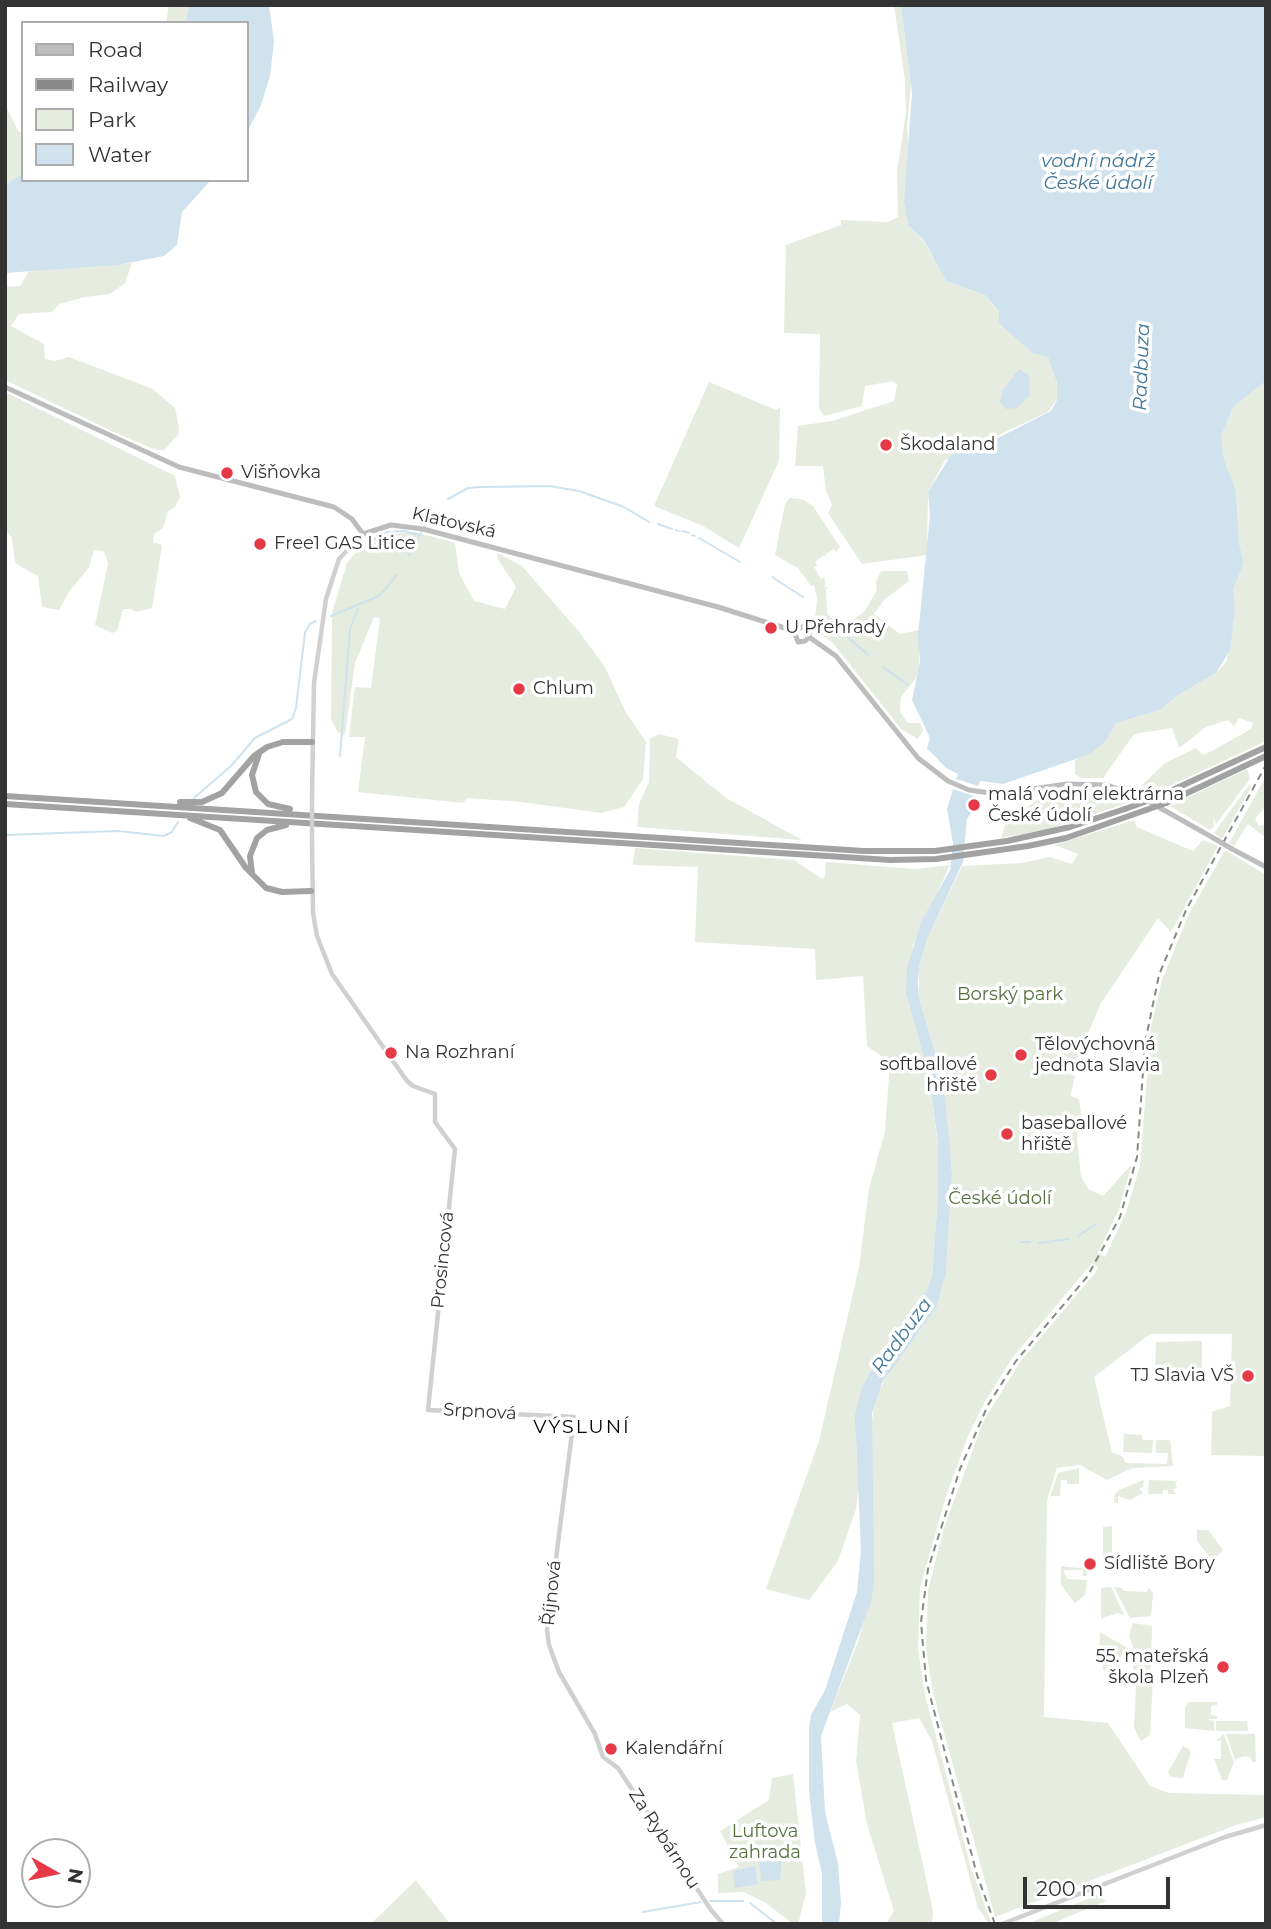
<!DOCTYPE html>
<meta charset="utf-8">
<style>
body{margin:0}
#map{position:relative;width:1271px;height:1929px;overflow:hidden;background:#fff;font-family:Montserrat,sans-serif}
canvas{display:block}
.frame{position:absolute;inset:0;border:7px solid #333;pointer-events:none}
.legend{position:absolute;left:21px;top:21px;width:228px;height:161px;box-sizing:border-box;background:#fff;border:2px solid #adadad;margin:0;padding:9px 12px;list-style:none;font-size:21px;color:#333}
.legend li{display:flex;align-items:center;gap:14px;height:35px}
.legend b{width:35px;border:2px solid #adadad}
.north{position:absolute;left:21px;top:1838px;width:70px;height:70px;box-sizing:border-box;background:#fff;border:2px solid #adadad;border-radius:50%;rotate:99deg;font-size:19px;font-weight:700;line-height:28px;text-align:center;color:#333}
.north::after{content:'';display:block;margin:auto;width:24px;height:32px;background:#e63946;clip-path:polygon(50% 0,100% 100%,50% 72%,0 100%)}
.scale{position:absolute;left:1023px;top:1877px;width:147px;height:32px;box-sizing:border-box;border:4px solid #333;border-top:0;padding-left:9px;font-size:21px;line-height:24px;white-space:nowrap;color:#333;-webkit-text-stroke:5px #fff;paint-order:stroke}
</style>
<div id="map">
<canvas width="1271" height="1929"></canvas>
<div class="frame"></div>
<ul class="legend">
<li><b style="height:9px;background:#bdbdbd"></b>Road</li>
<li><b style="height:9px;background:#888"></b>Railway</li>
<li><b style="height:19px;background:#e6ecdf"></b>Park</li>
<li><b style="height:19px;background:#cfe2ee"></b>Water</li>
</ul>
<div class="north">N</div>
<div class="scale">200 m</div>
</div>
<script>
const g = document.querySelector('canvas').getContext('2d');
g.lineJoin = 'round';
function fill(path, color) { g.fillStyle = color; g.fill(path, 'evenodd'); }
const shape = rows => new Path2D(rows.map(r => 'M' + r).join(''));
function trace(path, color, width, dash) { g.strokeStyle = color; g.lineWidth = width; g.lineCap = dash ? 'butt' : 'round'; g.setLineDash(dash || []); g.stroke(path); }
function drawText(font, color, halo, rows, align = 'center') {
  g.font = font + ' Montserrat,sans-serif'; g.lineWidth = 7; g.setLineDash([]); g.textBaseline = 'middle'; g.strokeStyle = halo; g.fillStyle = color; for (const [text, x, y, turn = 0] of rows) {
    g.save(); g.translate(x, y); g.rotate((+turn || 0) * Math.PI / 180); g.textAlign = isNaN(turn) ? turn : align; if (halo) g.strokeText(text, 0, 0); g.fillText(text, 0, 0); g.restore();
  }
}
fill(shape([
 [169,5,189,5,188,12,230,23,166,23],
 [894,5,901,5,911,84,907,125,909,160,904,202,908,225,925,243,946,281,985,295,999,313,1007,331,1031,351,1048,357,1056,374,1058,398,1048,412,945,460,928,492,927,555,862,564,828,513,832,505,826,491,823,466,795,466,798,426,832,421,894,401,897,385,893,381,865,386,862,406,824,416,819,408,820,334,784,333,786,245,841,225,841,220,888,222,898,217,897,172,906,112,905,80],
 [5,105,19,132,23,132,23,173,5,185],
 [132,263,125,283,110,294,85,297,59,304,52,312,19,314,11,326,44,344,45,359,55,361,69,357,153,389,175,408,178,422,179,434,164,450,156,450,116,433,5,380,5,287,20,286,29,271],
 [1266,381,1266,741,1150,795,1142,785,1165,763,1196,748,1203,755,1212,751,1251,729,1253,723,1239,718,1234,726,1228,720,1206,727,1179,748,1172,728,1134,734,1103,778,1081,778,1075,774,1075,760,1099,747,1116,723,1160,710,1178,695,1216,673,1226,662,1234,623,1233,590,1244,563,1239,543,1236,491,1224,459,1221,436,1234,406],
 [709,382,776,410,780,407,779,461,739,548,703,526,654,506],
 [5,392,175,476,180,497,175,507,168,511,163,528,154,534,153,542,162,545,152,608,137,612,131,609,123,609,117,631,112,633,95,625,108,564,104,551,94,550,89,567,69,592,59,610,42,607,38,576,15,563,12,538,5,530],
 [790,498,802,499,813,506,840,547,836,552,834,549,826,554,827,558,824,555,815,562,817,565,814,567,821,579,825,577,825,587,829,587,826,589,827,613,837,623,850,622,864,612,877,590,876,582,881,571,907,571,909,581,885,599,874,614,900,634,919,630,919,668,916,678,901,697,900,712,908,723,920,723,923,730,918,739,901,729,833,643,814,629,817,598,814,585,811,586,798,568,775,555,785,504],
 [415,532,455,543,459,573,474,601,505,609,516,587,497,558,498,553,522,566,580,633,605,667,625,711,646,742,643,779,624,807,601,813,522,802,467,798,463,803,358,792,365,737,349,737,353,702,355,687,371,688,380,618,374,617,355,663,345,735,338,732,331,720,332,613,347,563,356,552,388,535],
 [659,734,679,739,676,757,726,798,802,840,637,827,639,804,649,782,650,739],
 [1247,769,1250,779,1216,824,1213,815,1214,826,1210,830,1170,806],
 [1266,776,1266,806,1255,819,1259,826,1264,825,1266,838,1248,824,1234,846,1229,843],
 [1249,785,1251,787,1222,839,1214,833],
 [1073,787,1110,790,1137,800,1048,829,1001,838,1006,822,1046,794],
 [1134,820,1137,827,1193,851,1203,840,1218,846,1171,932,1158,918,1101,1003,1071,1073,1075,1077,1070,1096,1079,1099,1081,1113,1077,1138,1081,1176,1088,1189,1103,1196,1132,1164,1119,1209,1098,1253,1105,1257,1126,1212,1140,1166,1151,1026,1162,980,1188,916,1225,850,1266,875,1266,1456,1211,1455,1212,1412,1230,1406,1232,1334,1150,1334,1094,1377,1112,1453,1122,1456,1126,1463,1167,1464,1168,1453,1156,1453,1156,1440,1170,1440,1173,1466,1132,1468,1107,1480,1080,1465,1057,1468,1047,1500,1044,1717,1108,1723,1150,1786,1169,1793,1266,1795,1266,1817,1236,1825,995,1917,933,1693,926,1648,928,1590,944,1528,983,1422,1020,1362,1095,1273,1098,1267,1092,1263,1013,1357,984,1403,968,1436,946,1496,920,1588,918,1649,925,1695,971,1868,991,1922,988,1922,978,1908,932,1741,919,1718,892,1723,933,1911,932,1924,886,1924,894,1911,867,1824,856,1761,860,1715,847,1704,830,1712,858,1642,874,1584,871,1429,875,1398,893,1366,924,1325,946,1272,952,1175,949,1137,942,1074,919,999,919,967,928,937,962,866,1021,863,1050,857,1072,864,1078,854,1054,845],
 [635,848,794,860,822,879,825,877,826,862,915,869,950,865,913,945,906,994,929,1076,938,1146,938,1196,932,1277,923,1299,883,1348,862,1387,856,1445,860,1479,856,1509,838,1561,809,1600,766,1589,819,1441,859,1267,869,1189,885,1131,890,1062,867,1046,863,976,816,980,815,949,695,942,698,867,633,865],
 [1156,1342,1202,1341,1202,1376,1155,1376],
 [1124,1434,1142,1435,1142,1440,1153,1440,1152,1453,1123,1452],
 [1079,1468,1079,1484,1067,1484,1067,1480,1061,1480,1060,1496,1051,1496,1048,1506,1050,1497,1058,1473],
 [1144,1480,1143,1487,1139,1488,1143,1493,1130,1500,1118,1496,1118,1503,1114,1503,1115,1494,1119,1490],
 [1149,1480,1178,1481,1175,1482,1177,1488,1173,1489,1176,1494,1168,1494,1168,1490,1163,1490,1163,1494,1148,1494],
 [1112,1526,1112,1559,1103,1559,1103,1527],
 [1197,1530,1208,1530,1223,1550,1213,1561,1197,1541],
 [1061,1566,1087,1569,1087,1576,1083,1576,1083,1570,1063,1570,1067,1579,1087,1580,1085,1595,1075,1603,1061,1585],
 [1111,1587,1124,1615,1117,1613,1101,1619,1101,1588],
 [1114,1587,1122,1588,1124,1591,1146,1592,1149,1588,1153,1593,1151,1616,1130,1618],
 [1133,1623,1152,1626,1151,1667,1146,1673,1136,1674,1133,1670,1133,1647,1129,1636],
 [1100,1632,1129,1649,1104,1671,1099,1652],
 [1144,1678,1153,1678,1150,1735,1141,1741,1134,1728,1136,1686],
 [1189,1702,1217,1702,1217,1705,1211,1706,1211,1715,1217,1716,1217,1719,1206,1719,1214,1721,1214,1731,1185,1728,1185,1707],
 [1216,1721,1247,1721,1248,1731,1216,1731],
 [1224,1734,1234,1762,1227,1780,1222,1780,1214,1759,1221,1759,1221,1741,1216,1741],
 [1226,1734,1255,1734,1256,1762,1252,1762,1251,1758,1246,1756,1237,1758,1236,1762],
 [1183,1746,1190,1750,1190,1755,1183,1778,1171,1777,1168,1772],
 [793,1774,806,1894,798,1924,793,1924,766,1903,744,1892,718,1893,718,1874,739,1867,720,1831,769,1800,772,1778],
 [416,1880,450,1924,370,1924,378,1917],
 [1097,1895,1106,1901,1051,1924,1027,1924]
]), '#e6ecdf');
fill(shape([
 [189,5,269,5,274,42,270,76,261,105,247,132,247,23,186,23],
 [901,5,1266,5,1266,381,1234,406,1221,436,1224,459,1236,491,1239,543,1244,563,1233,590,1235,611,1230,650,1216,673,1178,695,1160,710,1116,723,1104,743,1090,754,1003,784,980,781,978,786,956,779,958,774,946,768,927,748,930,738,912,700,920,662,918,635,930,515,928,492,951,455,980,441,992,441,1051,411,1057,400,1057,382,1048,357,1033,353,1007,331,999,323,999,312,985,295,946,281,925,242,908,225,904,202,912,93],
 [23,173,23,180,211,180,182,212,177,245,164,256,117,265,5,273,5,185],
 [1019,369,1029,376,1030,395,1017,408,1006,409,1000,402,1002,391],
 [953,789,974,796,970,808,973,810,967,819,963,862,928,937,919,967,918,983,919,999,942,1074,949,1134,952,1175,946,1272,936,1308,882,1383,872,1413,874,1584,871,1602,821,1736,825,1812,838,1863,841,1903,839,1924,822,1924,822,1874,815,1843,809,1791,809,1728,811,1715,825,1690,857,1592,861,1550,855,1415,862,1387,883,1348,923,1299,932,1277,938,1196,938,1143,929,1076,906,994,907,968,921,922,950,870,953,843,947,809],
 [782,1856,780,1880,761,1881,759,1859],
 [755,1866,758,1884,735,1888,733,1871]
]), '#cfe2ee');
trace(shape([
 [448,499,468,488,480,487,549,486,579,491,624,507,649,522],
 [658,524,672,529],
 [676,530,679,531],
 [682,531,689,533],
 [692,535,695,536],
 [346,538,348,540],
 [699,538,740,562],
 [356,549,388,532,404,531,420,535],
 [409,555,433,511],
 [772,577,803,597],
 [331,616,379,596,397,575],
 [825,617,868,655],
 [883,667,908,685],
 [340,756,350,629,358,608],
 [194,798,231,766,255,738,292,719,296,708,305,632,310,624,316,621],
 [5,835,118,831,164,836,172,832,178,822],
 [1078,1236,1096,1224],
 [1020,1242,1030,1242],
 [1039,1243,1069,1239],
 [710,1901,743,1901],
 [750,1903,777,1924],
 [643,1912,701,1902]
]), '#cfe2ee', 2);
trace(shape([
 [312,797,314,683,326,599,339,559,363,534],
 [312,842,313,913,317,936,332,974,407,1081,413,1086,435,1094,435,1122,455,1149,428,1410,574,1417,547,1630,549,1645,559,1672,595,1734,603,1757,618,1768,711,1910,723,1924],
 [1002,1924,1225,1837,1266,1825]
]), '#d0d0d0', 4.5);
trace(shape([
 [5,387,179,467,334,507,352,519,363,534,391,525,423,529,718,607,794,631],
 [794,631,798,642,805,641,809,637],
 [794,631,804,626,809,630,809,637],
 [809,637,836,656,918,758,948,781,969,790,997,794,1067,784,1107,785,1139,796,1217,840],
 [1232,849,1266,867]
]), '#bdbdbd', 5);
trace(shape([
 [259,754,252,775,256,792,268,804,290,809],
 [5,796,864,851,935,851,1007,841,1070,827,1125,809],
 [1155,798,1266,747],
 [180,802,202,802,222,793,254,756,267,747,283,742,312,742],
 [1166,803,1266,756],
 [5,804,890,860,936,859,1028,846,1066,838,1146,810],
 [190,818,220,830,246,868,266,888,282,892,311,891],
 [252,873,250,856,257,838,267,830,286,825]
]), '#a2a2a2', 6);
trace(shape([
 [995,1924,977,1875,926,1680,921,1622,928,1569,960,1469,988,1405,1016,1361,1087,1277,1120,1217,1137,1157,1145,1043,1159,975,1186,910,1266,765]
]), '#888', 2, [7, 5]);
trace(shape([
 [312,842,312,797]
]), '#d0d0d0', 4.5);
trace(shape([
 [1217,840,1232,849]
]), '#bdbdbd', 5);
trace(shape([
 [1125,809,1155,798],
 [1146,810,1166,803]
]), '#a2a2a2', 6);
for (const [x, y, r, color] of [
 [886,445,7,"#e63946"],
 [227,473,7,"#e63946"],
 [260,544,7,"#e63946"],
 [771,628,7,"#e63946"],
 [519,689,7,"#e63946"],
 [974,805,7,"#e63946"],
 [391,1053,7,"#e63946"],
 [1021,1055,7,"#e63946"],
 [991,1075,7,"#e63946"],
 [1007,1134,7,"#e63946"],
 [1248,1376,7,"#e63946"],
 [1090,1564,7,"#e63946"],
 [1223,1667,7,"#e63946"],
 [611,1749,7,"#e63946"]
]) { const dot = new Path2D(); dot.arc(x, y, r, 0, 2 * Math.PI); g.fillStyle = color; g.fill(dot); trace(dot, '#fff', 2.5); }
drawText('18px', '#333', '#fff', [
 ["Škodaland",900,445],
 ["Višňovka",241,473],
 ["Free1 GAS Litice",274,544],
 ["U Přehrady",785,628],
 ["Chlum",533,689],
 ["malá vodní elektrárna",988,795],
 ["České údolí",988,816],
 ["Tělovýchovná",1035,1045],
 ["jednota Slavia",1035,1066],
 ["Na Rozhraní",405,1053],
 ["softballové",977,1065,"right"],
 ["hřiště",977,1086,"right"],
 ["baseballové",1021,1124],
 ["hřiště",1021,1145],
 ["TJ Slavia VŠ",1234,1376,"right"],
 ["Sídliště Bory",1104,1564],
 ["55. mateřská",1209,1657,"right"],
 ["škola Plzeň",1209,1678,"right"],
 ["Kalendářní",625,1749]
], 'left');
drawText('18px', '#333', '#fff', [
 ["Klatovská",454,523,13],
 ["Prosincová",443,1260,-84],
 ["Srpnová",480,1412,3],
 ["Říjnová",552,1593,-84],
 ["Za Rybárnou",664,1839,57]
]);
drawText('18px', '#56703f', '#fff', [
 ["Borský park",1010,995],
 ["České údolí",1000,1199],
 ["Luftova",765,1832],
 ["zahrada",765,1853]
]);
drawText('italic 19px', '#3f7597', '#fff', [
 ["vodní nádrž",1098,161],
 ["České údolí",1098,183],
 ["Radbuza",1142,367,-88],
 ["Radbuza",902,1336,-54]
]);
g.letterSpacing = '2px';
drawText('19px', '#000', '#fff', [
 ["VÝSLUNÍ",582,1427]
]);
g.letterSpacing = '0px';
</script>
